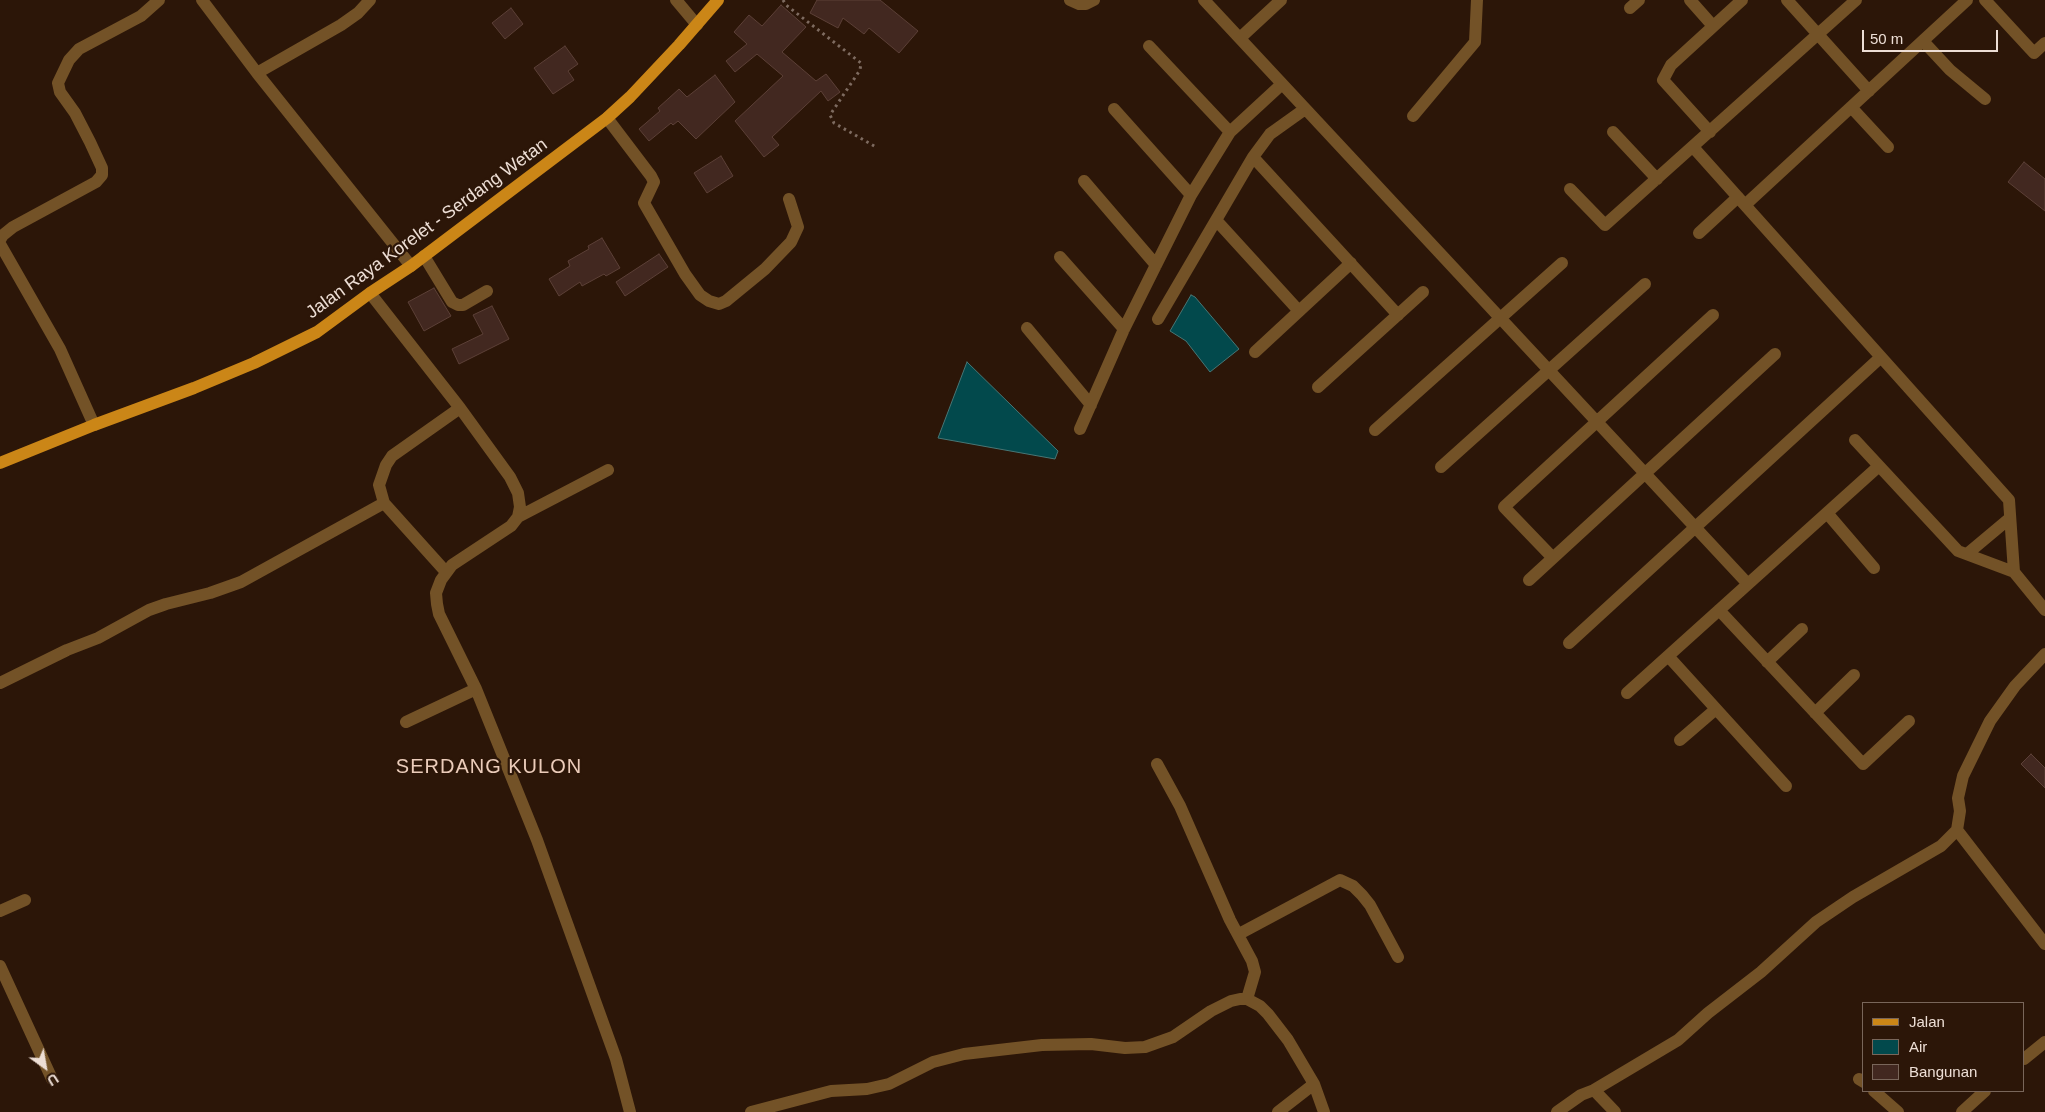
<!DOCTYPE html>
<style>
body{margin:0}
#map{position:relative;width:2045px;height:1112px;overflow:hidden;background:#2c1608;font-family:Helvetica,sans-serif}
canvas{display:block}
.legend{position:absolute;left:1862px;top:1002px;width:162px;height:90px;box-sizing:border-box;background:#2c1608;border:1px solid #79665a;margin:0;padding:6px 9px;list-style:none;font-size:15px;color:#edded5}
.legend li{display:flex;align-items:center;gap:10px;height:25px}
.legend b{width:25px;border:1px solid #79665a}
.north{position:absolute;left:20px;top:1042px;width:50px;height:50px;-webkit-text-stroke:4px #2c1608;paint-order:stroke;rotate:148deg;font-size:14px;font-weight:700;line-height:20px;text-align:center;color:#edded5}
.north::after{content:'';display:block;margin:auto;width:18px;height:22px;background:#edded5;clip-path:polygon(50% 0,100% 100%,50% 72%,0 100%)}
.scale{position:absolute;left:1862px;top:30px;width:136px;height:22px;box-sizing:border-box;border:2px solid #edded5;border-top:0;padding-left:6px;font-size:15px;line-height:18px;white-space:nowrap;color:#edded5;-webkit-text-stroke:4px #2c1608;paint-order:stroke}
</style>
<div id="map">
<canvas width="2045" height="1112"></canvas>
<ul class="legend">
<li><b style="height:6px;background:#cb8617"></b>Jalan</li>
<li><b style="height:14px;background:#02494c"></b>Air</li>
<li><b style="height:14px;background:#422820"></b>Bangunan</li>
</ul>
<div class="north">U</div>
<div class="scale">50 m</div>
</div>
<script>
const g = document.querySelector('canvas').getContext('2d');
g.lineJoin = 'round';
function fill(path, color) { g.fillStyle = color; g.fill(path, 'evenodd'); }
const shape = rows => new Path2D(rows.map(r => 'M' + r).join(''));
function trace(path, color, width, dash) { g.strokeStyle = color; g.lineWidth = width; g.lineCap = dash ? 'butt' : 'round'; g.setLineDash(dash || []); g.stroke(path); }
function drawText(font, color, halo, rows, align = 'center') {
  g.font = font + ' Helvetica,sans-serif'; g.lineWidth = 4.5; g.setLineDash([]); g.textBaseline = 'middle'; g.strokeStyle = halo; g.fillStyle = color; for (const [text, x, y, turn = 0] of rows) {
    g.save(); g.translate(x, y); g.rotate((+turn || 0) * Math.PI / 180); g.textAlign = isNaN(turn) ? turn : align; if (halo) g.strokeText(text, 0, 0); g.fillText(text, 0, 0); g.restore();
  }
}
const water = shape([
 [1191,295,1195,297,1239,349,1210,372,1186,341,1170,331,1191,295],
 [967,362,1058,451,1055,459,938,438,967,362]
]);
fill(water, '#02494c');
trace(water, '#487675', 1);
const building = shape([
 [817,0,880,0,918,31,899,53,869,28,864,34,843,18,838,28,810,13,817,0],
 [781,5,806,27,782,52,816,81,826,74,840,92,828,101,821,91,772,137,779,145,764,157,735,121,783,76,757,54,735,72,726,61,747,44,734,32,749,15,762,26,781,5],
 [511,8,523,24,505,39,492,23,511,8],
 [565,46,578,64,568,71,574,80,553,94,534,68,565,46],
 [715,75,735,102,696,139,678,121,673,125,671,123,649,141,639,129,660,111,658,108,679,89,687,97,715,75],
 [721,156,733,176,707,193,694,173,721,156],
 [2024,162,2045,179,2045,211,2008,182,2024,162],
 [602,238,620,268,606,276,604,274,582,286,580,282,559,296,549,279,570,266,568,261,589,249,588,246,602,238],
 [659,254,668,267,625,296,616,282,659,254],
 [434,288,451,316,424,331,408,302,434,288],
 [492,306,509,339,459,364,452,349,483,334,473,315,492,306],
 [2031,754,2045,768,2045,788,2021,764,2031,754]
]);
fill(building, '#422820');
trace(building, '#5c4037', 1);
trace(shape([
 [783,0,786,5,861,63,860,70,830,115,834,123,876,147]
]), '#7e6b60', 3, [2.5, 4]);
trace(shape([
 [202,0,257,73,411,266],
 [676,0,697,25],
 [1070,0,1079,4,1086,4,1094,0],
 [1204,0,1748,584],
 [1690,0,1713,26],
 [1787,0,1869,91],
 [1985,0,2034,53,2045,43],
 [1630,8,1639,0],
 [1240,38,1281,0],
 [1923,41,1950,70,1985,99],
 [1149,46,1230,132],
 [257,73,341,25,358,13,370,0],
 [1851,107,1888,147],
 [1114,109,1191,195],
 [1413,116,1475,42,1477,0],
 [607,118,651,176,654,182,644,203,685,274,700,295,709,301,719,304,726,301,765,269,791,242,798,227,789,199],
 [1613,132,1657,179],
 [1710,132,1663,80,1671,65,1742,0],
 [1693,147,2009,500,2014,572],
 [1253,157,1398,315],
 [1084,181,1156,265],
 [1570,189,1605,225,1856,0],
 [1745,205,1967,0],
 [1216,220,1299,311],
 [1699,233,1738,197],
 [0,240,3,235,13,227,96,182,102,175,102,168,90,142,75,113,60,92,58,83,69,60,79,49,141,16,159,0],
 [0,244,60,349,94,425],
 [424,256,452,302,458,305,463,305,487,291],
 [1060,257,1124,329],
 [370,293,460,408,510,477,518,493,520,507,518,517,511,526,452,565,441,580,436,593,437,604,439,614,476,689,537,840,616,1059,630,1112],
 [1158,319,1253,157,1270,134,1305,109],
 [1027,328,1091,405],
 [1255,352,1351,263],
 [1318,387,1423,292],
 [1080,429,1124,329,1191,195,1230,132,1282,84],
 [1375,430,1562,263],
 [1855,440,1958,551,2014,572,2045,610],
 [1441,467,1645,284],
 [1827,513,1874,568],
 [518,517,608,470],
 [1967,554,2010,518],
 [1553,558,1504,507,1713,315],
 [446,572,384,503,379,485,386,465,392,456,460,408],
 [1529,580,1775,354],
 [1719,610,1863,764,1909,721],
 [1569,643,1881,357],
 [1668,656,1786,786],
 [1767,662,1802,629],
 [0,683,67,650,98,638,149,610,166,604,210,593,241,582,384,503],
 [1627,693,1879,466],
 [1815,713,1854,675],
 [406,722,476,689],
 [1680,740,1716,709],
 [1157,764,1180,806,1230,920,1252,961,1255,972,1247,999],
 [1957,830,2045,944],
 [0,911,25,900],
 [1239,934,1340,880,1353,886,1362,895,1370,905,1398,957],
 [0,966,52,1079],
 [2024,1059,2045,1042],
 [1859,1079,1864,1082],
 [1594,1090,1615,1112],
 [1874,1091,1898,1112],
 [751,1112,831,1091,867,1089,889,1084,933,1062,964,1054,1042,1045,1091,1044,1125,1048,1145,1047,1173,1037,1211,1011,1231,1001,1240,999,1247,999,1260,1006,1268,1014,1288,1040,1314,1084,1324,1112],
 [1278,1112,1314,1084],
 [1557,1112,1581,1095,1594,1090,1678,1040,1708,1013,1761,972,1816,922,1853,897,1941,846,1957,830,1960,811,1958,798,1963,776,1990,721,2015,686,2045,654],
 [1962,1112,1985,1091]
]), '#735227', 12);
trace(shape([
 [0,463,94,425,194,388,254,363,317,332,370,293,411,266,607,118,630,97,679,45,718,0]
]), '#cb8617', 12);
drawText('18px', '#edded5', '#2c1608', [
 ["Jalan Raya Korelet - Serdang Wetan",427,229,-36]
]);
g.letterSpacing = '1px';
drawText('20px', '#ebccba', '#2c1608', [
 ["SERDANG KULON",489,767]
]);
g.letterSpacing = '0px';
</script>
